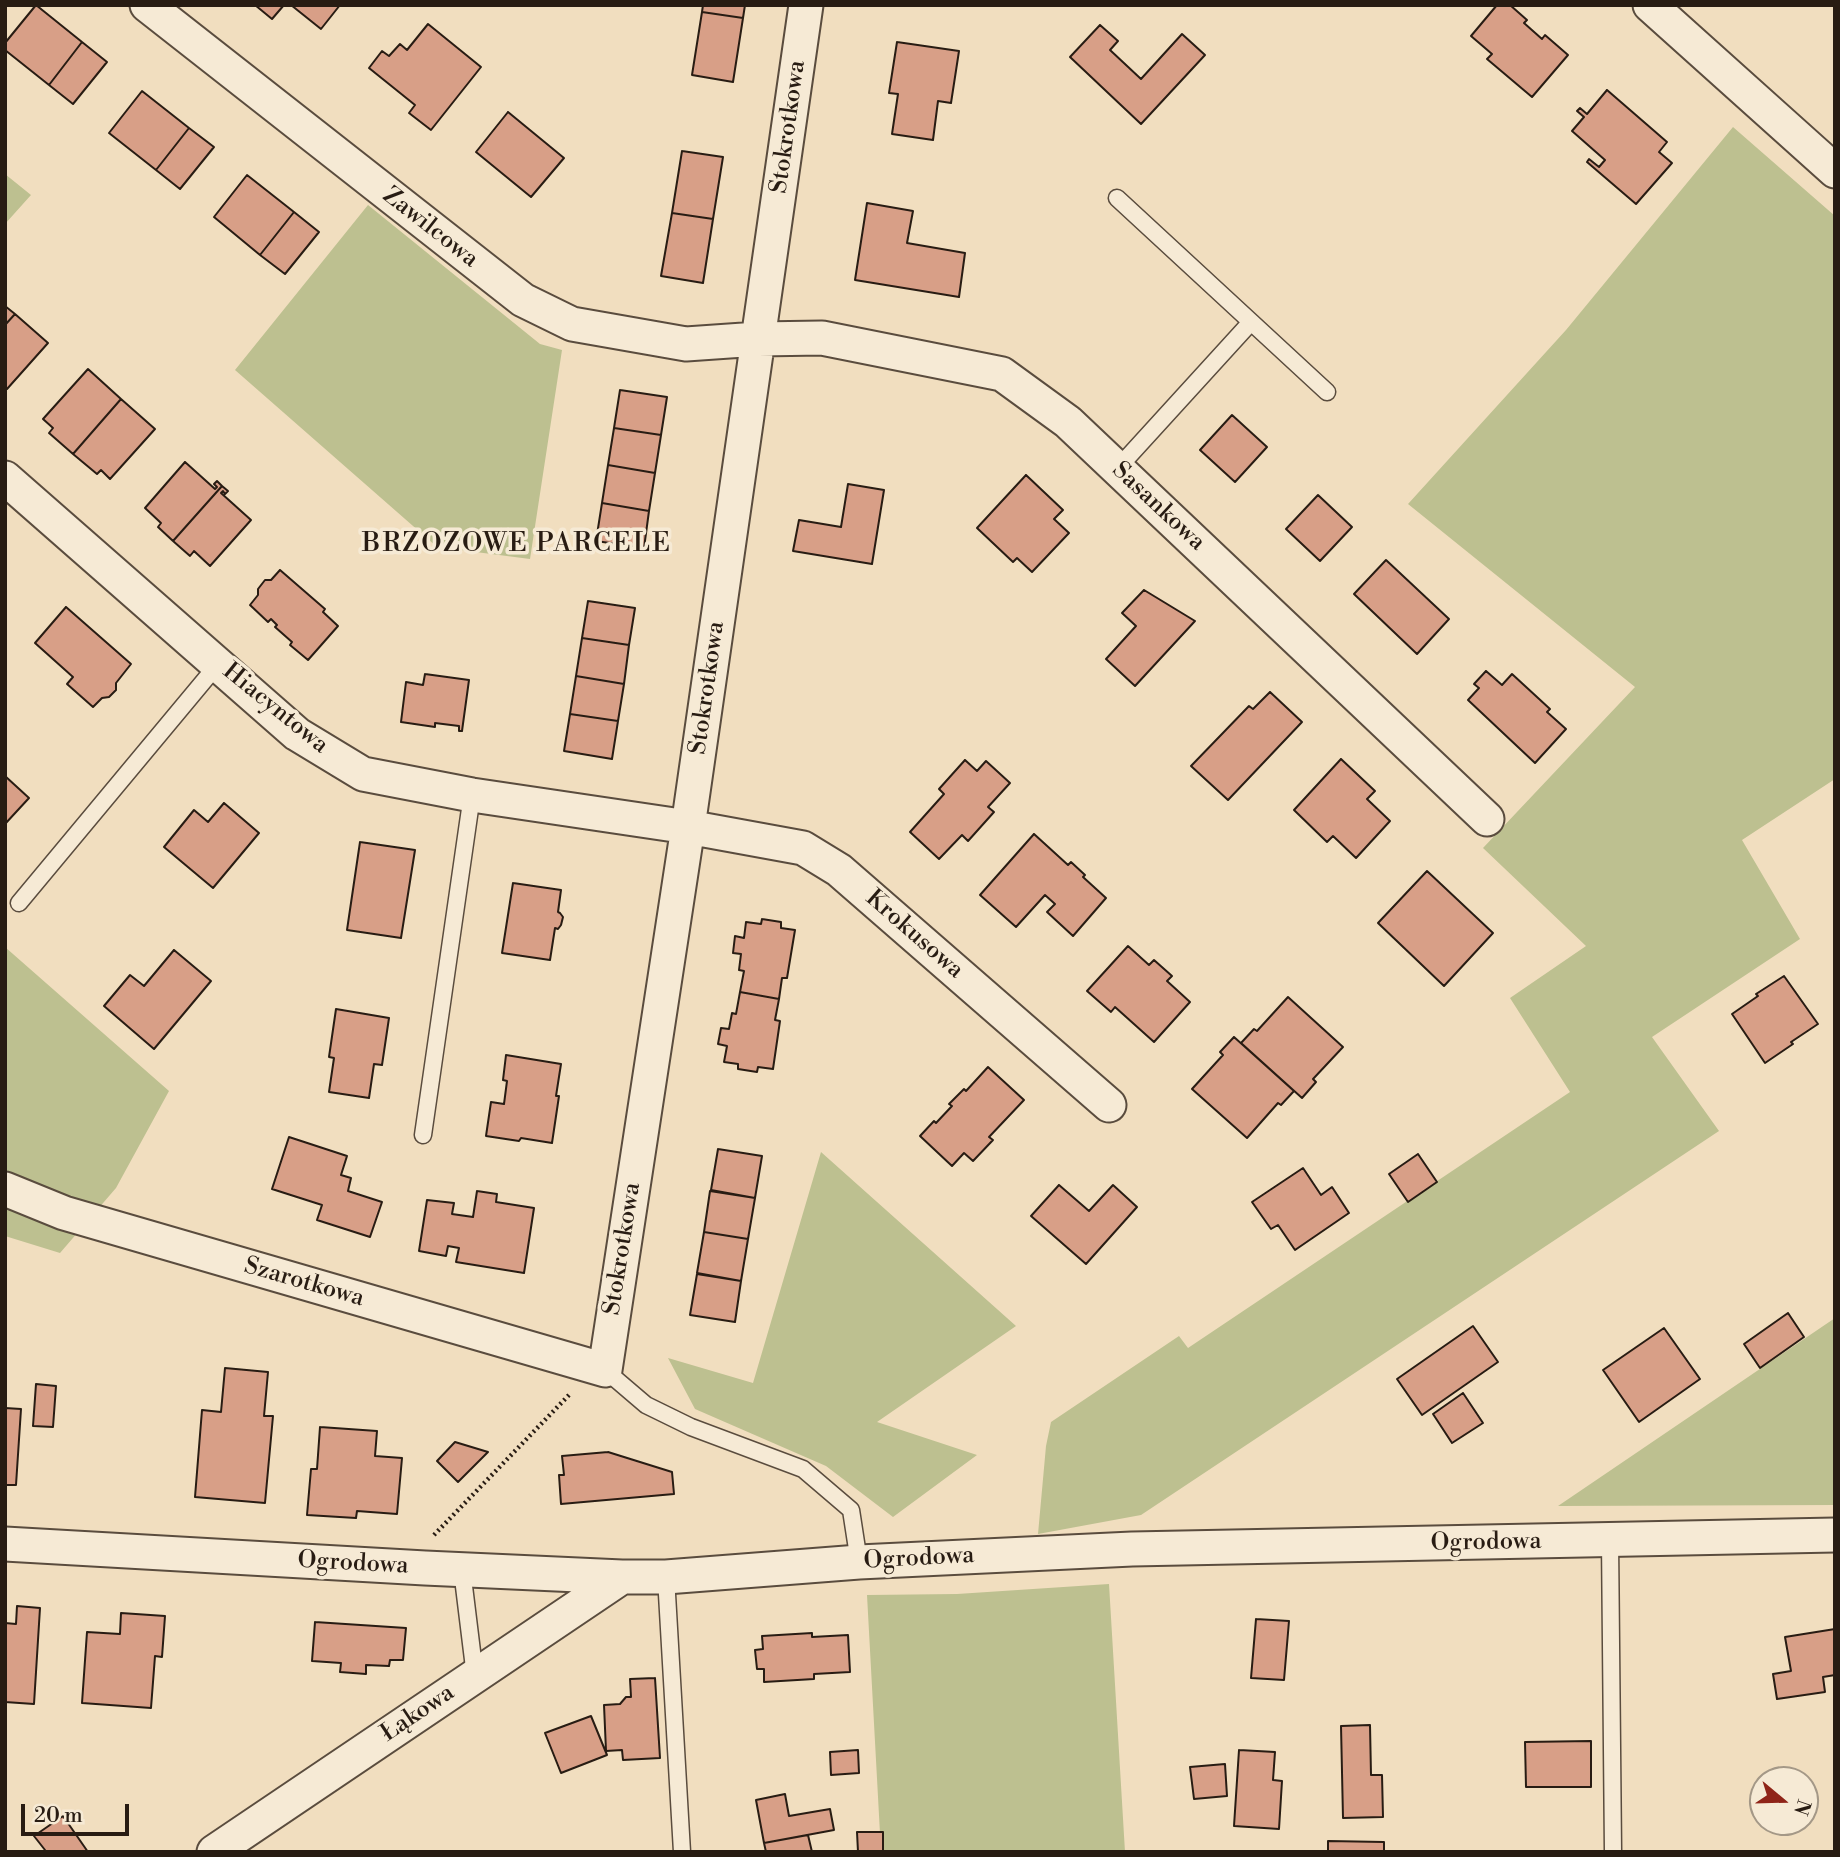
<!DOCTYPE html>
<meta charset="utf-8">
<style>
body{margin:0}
#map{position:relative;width:1840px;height:1857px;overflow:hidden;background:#f1debf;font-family:"Libre Bodoni",serif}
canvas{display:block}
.frame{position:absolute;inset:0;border:7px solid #281c13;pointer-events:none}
.north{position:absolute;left:1749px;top:1766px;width:70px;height:70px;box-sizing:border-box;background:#f6ead5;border:2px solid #a49887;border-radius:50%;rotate:109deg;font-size:19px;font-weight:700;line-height:28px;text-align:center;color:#281c13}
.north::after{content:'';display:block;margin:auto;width:24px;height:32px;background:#8f2418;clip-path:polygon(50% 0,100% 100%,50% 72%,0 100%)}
.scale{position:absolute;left:21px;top:1804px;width:108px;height:32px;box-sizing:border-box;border:4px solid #281c13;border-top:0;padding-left:9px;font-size:21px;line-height:24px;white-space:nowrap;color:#281c13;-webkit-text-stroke:5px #f6ead5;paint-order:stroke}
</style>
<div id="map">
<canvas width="1840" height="1857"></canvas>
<div class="frame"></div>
<div class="north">N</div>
<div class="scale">20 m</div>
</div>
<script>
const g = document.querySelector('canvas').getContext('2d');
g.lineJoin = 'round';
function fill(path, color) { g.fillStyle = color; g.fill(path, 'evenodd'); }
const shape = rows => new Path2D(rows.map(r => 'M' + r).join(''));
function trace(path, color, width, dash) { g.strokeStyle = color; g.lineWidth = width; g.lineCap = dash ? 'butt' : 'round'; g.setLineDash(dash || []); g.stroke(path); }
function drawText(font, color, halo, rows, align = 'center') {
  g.font = font + ' "Libre Bodoni",serif'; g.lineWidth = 7; g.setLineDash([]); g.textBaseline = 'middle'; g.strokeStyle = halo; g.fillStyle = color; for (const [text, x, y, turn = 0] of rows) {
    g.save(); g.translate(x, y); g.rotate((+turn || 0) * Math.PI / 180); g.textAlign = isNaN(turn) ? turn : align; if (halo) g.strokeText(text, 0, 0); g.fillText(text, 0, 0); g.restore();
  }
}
fill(shape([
 [1733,127,1835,216,1835,779,1742,840,1800,939,1652,1037,1719,1131,1141,1515,1038,1534,1046,1446,1051,1422,1179,1336,1188,1348,1570,1092,1510,998,1586,946,1483,848,1635,687,1408,504,1566,330],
 [5,174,31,195,5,224],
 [368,205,540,344,562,350,530,559,437,547,235,370],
 [5,947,169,1091,116,1188,60,1253,5,1236],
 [821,1152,1016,1326,877,1422,977,1455,893,1517,826,1466,695,1409,668,1358,753,1383],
 [1835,1318,1835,1505,1558,1506],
 [1109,1584,1125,1852,881,1852,867,1595,957,1594]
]), '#bdc090');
const building = shape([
 [36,5,82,42,49,85,5,50,5,43,36,5],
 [255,5,284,5,272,19,255,5],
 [291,5,340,5,321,29,291,5],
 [703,5,745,5,743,18,702,12,703,5],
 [1497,5,1510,5,1527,20,1524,23,1542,39,1545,35,1568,55,1532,97,1487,59,1492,54,1471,36,1497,5],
 [702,12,743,18,733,82,692,75,702,12],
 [428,24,481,67,431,130,409,113,415,105,369,68,382,51,389,56,400,44,407,50,428,24],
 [1100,25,1118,41,1110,50,1141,79,1182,34,1205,55,1141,124,1070,57,1100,25],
 [82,42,107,62,73,104,49,85,82,42],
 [897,42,959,51,951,103,938,101,933,140,892,134,898,94,889,93,897,42],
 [1607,90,1667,142,1659,152,1672,163,1636,204,1587,162,1589,159,1599,167,1605,160,1572,131,1584,117,1577,111,1580,108,1587,114,1607,90],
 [142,91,189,128,156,170,109,133,142,91],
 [508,112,564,158,531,197,476,152,508,112],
 [189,128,214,147,180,189,156,170,189,128],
 [682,151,723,157,713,219,672,213,682,151],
 [247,175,294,212,260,255,214,217,247,175],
 [867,203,913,211,907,243,965,253,959,297,855,280,867,203],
 [294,212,319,232,285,274,260,255,294,212],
 [672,213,713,219,703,283,661,276,672,213],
 [5,306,15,314,5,325,5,306],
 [15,314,48,343,7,389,5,387,5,325,15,314],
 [88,369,121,399,73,454,49,433,53,428,43,419,88,369],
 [620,390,667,397,661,435,614,428,620,390],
 [121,399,155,429,110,479,101,470,97,474,73,454,121,399],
 [1232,415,1267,447,1235,482,1200,450,1232,415],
 [614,428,661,435,655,473,608,465,614,428],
 [185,462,215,489,217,487,214,484,217,481,222,486,173,541,158,527,161,523,145,508,185,462],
 [608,465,655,473,649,511,602,503,608,465],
 [1026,475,1063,510,1054,519,1069,533,1032,572,1017,558,1013,562,977,528,1026,475],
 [848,484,884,490,872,564,793,551,799,520,841,527,848,484],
 [222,486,228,491,225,494,223,491,221,493,251,520,210,566,194,551,190,556,173,541,222,486],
 [1318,495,1352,527,1320,561,1286,529,1318,495],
 [602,503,649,511,644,548,596,541,602,503],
 [1386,560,1449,619,1417,654,1354,594,1386,560],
 [280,570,325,609,323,612,338,626,308,660,290,645,292,642,275,627,277,625,271,619,268,622,250,605,258,595,258,589,265,580,271,580,280,570],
 [1144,590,1195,621,1135,686,1106,659,1136,626,1122,613,1144,590],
 [588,601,635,608,629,645,582,638,588,601],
 [66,607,131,664,116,683,116,690,109,697,102,698,93,707,67,684,73,677,35,643,66,607],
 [582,638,629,645,624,684,576,676,582,638],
 [1486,671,1502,685,1512,674,1550,709,1547,712,1566,729,1535,763,1468,700,1479,688,1474,684,1486,671],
 [425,674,469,680,462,731,459,731,459,726,435,723,435,727,401,722,406,682,423,685,425,674],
 [576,676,624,684,618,721,570,714,576,676],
 [1270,692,1302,722,1228,800,1191,766,1249,706,1253,709,1270,692],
 [570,714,618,721,612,759,564,751,570,714],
 [1341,759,1375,791,1367,799,1390,821,1356,858,1333,836,1327,842,1294,810,1341,759],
 [965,760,977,771,986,761,1010,783,988,807,994,812,968,841,962,835,939,859,910,832,944,794,939,789,965,760],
 [5,776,29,798,5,824,5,776],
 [224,803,259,833,213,888,164,847,194,810,208,822,224,803],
 [1034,834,1068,865,1071,862,1085,875,1083,877,1106,898,1073,936,1047,912,1055,904,1045,895,1016,927,980,895,1034,834],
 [360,842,415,850,401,938,347,930,360,842],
 [1427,871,1493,933,1444,986,1378,923,1427,871],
 [513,883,561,890,558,912,560,913,563,917,561,925,558,929,555,928,550,960,502,953,513,883],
 [762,919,781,922,781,928,795,930,787,978,782,978,779,999,740,992,744,971,739,970,741,954,733,953,735,936,744,938,746,922,761,924,762,919],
 [1128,946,1149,965,1154,960,1172,976,1167,981,1190,1002,1154,1042,1115,1007,1111,1012,1087,991,1128,946],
 [174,950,211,981,154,1049,104,1006,130,975,144,986,174,950],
 [1784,976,1818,1024,1791,1042,1793,1044,1765,1063,1732,1014,1758,996,1756,994,1784,976],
 [740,992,779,999,775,1020,780,1021,773,1069,758,1067,757,1072,738,1069,738,1064,724,1062,727,1046,718,1044,721,1028,729,1029,732,1013,736,1014,740,992],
 [1288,997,1343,1047,1313,1079,1316,1082,1302,1098,1241,1043,1254,1029,1257,1031,1288,997],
 [336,1009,389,1018,382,1065,374,1064,369,1098,329,1092,334,1058,329,1057,336,1009],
 [1234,1037,1294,1091,1281,1105,1278,1103,1247,1138,1192,1089,1223,1055,1220,1052,1234,1037],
 [506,1055,561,1064,556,1096,559,1096,552,1143,521,1138,519,1141,486,1136,491,1102,504,1104,507,1081,503,1080,506,1055],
 [988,1067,1024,1100,989,1137,993,1140,973,1161,964,1153,952,1166,920,1136,934,1121,936,1123,952,1106,949,1104,964,1089,966,1091,988,1067],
 [289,1137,347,1156,341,1175,351,1178,348,1191,382,1202,370,1237,317,1220,322,1205,272,1189,289,1137],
 [718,1149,762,1156,755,1198,711,1190,718,1149],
 [1418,1154,1437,1182,1408,1202,1389,1174,1418,1154],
 [1303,1168,1321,1195,1332,1187,1349,1213,1295,1250,1278,1225,1271,1229,1252,1202,1303,1168],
 [1059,1185,1089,1211,1113,1185,1137,1207,1086,1264,1031,1216,1059,1185],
 [477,1191,497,1194,496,1202,534,1208,524,1273,456,1262,459,1248,448,1246,446,1256,419,1251,427,1200,454,1203,452,1214,473,1217,477,1191],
 [710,1191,755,1198,748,1239,704,1232,710,1191],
 [704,1232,748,1239,741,1281,697,1273,704,1232],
 [697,1274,741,1281,735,1322,690,1315,697,1274],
 [1788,1313,1804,1337,1760,1368,1744,1344,1788,1313],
 [1473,1326,1498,1362,1422,1415,1397,1379,1473,1326],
 [1664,1328,1700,1379,1639,1422,1603,1370,1664,1328],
 [225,1368,268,1372,264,1416,273,1416,265,1503,195,1497,202,1410,221,1412,225,1368],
 [36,1384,56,1386,53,1427,33,1426,36,1384],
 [1463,1393,1483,1423,1452,1443,1433,1414,1463,1393],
 [5,1408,21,1409,16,1485,5,1485,5,1408],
 [320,1427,377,1431,375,1456,402,1458,397,1514,357,1511,356,1518,307,1515,311,1469,317,1469,320,1427],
 [455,1442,488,1452,458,1482,437,1461,455,1442],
 [608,1452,672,1472,674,1494,561,1504,559,1475,564,1475,562,1456,608,1452],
 [17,1606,40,1608,34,1704,5,1702,5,1623,16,1624,17,1606],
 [121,1613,165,1616,162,1657,155,1656,151,1708,82,1703,87,1632,120,1634,121,1613],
 [1256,1619,1289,1621,1284,1680,1251,1678,1256,1619],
 [315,1622,406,1628,403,1660,390,1660,389,1666,366,1665,366,1674,340,1672,341,1663,312,1661,315,1622],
 [1835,1629,1835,1675,1823,1677,1825,1692,1777,1699,1773,1674,1791,1671,1785,1637,1835,1629],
 [812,1633,812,1637,848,1635,850,1672,814,1674,814,1679,764,1682,764,1669,757,1669,755,1650,763,1649,762,1636,812,1633],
 [655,1678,660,1758,623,1760,622,1750,606,1751,604,1705,620,1704,626,1697,631,1697,630,1679,655,1678],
 [591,1716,607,1755,561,1773,545,1733,591,1716],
 [1370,1725,1371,1775,1382,1775,1383,1817,1343,1818,1341,1726,1370,1725],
 [1591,1741,1591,1787,1526,1787,1525,1742,1591,1741],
 [858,1750,859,1773,831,1775,830,1752,858,1750],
 [1239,1750,1275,1752,1273,1780,1282,1781,1279,1829,1234,1826,1239,1750],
 [1225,1764,1227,1796,1194,1799,1190,1767,1225,1764],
 [785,1794,789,1816,830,1809,834,1830,764,1843,756,1800,785,1794],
 [63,1816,88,1852,42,1852,45,1850,34,1836,63,1816],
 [857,1832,883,1832,883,1852,858,1852,857,1832],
 [808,1835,812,1852,766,1852,764,1843,808,1835],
 [1328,1841,1384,1842,1384,1852,1328,1852,1328,1841]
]);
fill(building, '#d89f87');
trace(building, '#281c13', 2);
const service = shape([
 [1117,198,1327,392],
 [1117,469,1251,322],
 [19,903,218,664],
 [423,1135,472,795],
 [605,1370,646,1405,691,1427,803,1469,851,1510,859,1562],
 [1610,1540,1613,1852],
 [462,1570,475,1676],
 [666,1577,682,1852]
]);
const minor = shape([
 [147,5,523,300,572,324,686,344,758,339,822,338,1002,374,1068,422,1487,819],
 [1650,5,1835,171],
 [5,478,297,734,363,774,472,795,688,827,803,848,839,870,1109,1105],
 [5,1189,64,1213,605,1370,688,827,806,5],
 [5,1544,425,1568,622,1577,666,1577,859,1562,1132,1549,1835,1535],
 [214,1852,622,1577]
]);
trace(service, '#5a4c3e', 19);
trace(minor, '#5a4c3e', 37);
trace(shape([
 [434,1535,569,1395]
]), '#281c13', 4.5, [2, 3.5]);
trace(service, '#f6ead5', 16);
trace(minor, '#f6ead5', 33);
drawText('24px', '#281c13', '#f6ead5', [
 ["Stokrotkowa",789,127,-82],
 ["Zawilcowa",430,228,38],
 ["Sasankowa",1158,507,43],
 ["Stokrotkowa",708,688,-82],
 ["Hiacyntowa",275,709,39],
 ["Krokusowa",914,935,41],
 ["Stokrotkowa",623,1249,-81],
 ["Szarotkowa",304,1283,16],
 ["Ogrodowa",1486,1543,-1],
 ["Ogrodowa",919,1559,-3],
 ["Ogrodowa",353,1564,3],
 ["Łąkowa",418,1714,-34]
]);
g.letterSpacing = '2px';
drawText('26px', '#281c13', '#f6ead5', [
 ["BRZOZOWE PARCELE",517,545]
]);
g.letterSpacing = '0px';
</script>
